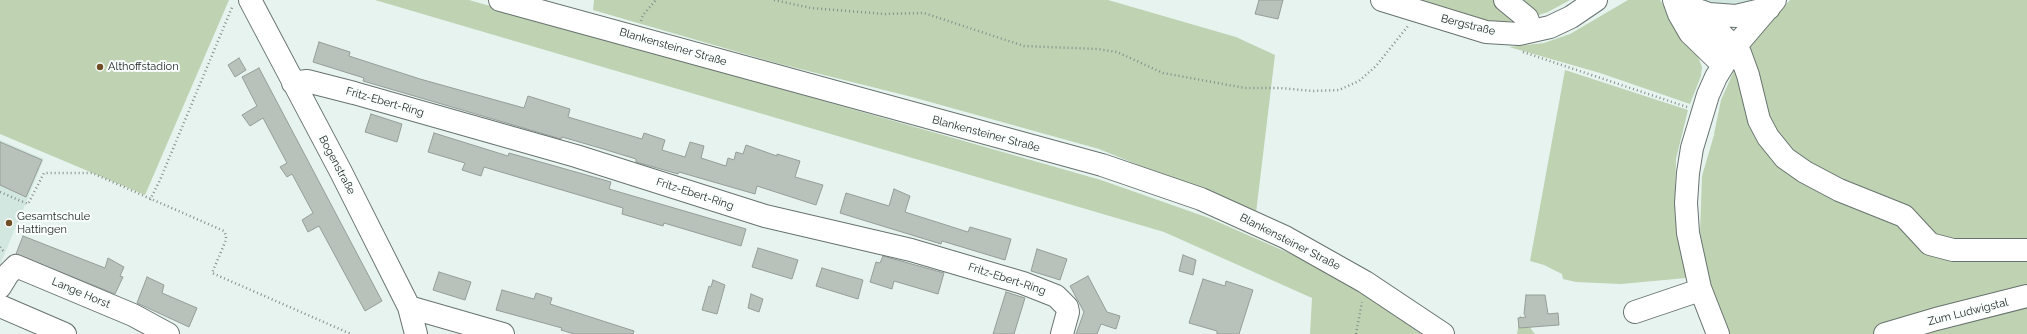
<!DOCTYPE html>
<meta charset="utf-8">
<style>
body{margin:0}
canvas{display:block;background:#e6f3ef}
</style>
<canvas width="2027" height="334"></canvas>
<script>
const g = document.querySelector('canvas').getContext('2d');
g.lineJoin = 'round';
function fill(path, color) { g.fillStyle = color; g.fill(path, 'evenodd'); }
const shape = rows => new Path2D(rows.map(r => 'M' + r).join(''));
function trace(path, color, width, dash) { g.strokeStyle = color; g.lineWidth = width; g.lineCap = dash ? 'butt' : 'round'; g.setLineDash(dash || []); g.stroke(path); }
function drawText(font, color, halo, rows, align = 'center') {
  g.font = font + ' Raleway,sans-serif'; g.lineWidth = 4; g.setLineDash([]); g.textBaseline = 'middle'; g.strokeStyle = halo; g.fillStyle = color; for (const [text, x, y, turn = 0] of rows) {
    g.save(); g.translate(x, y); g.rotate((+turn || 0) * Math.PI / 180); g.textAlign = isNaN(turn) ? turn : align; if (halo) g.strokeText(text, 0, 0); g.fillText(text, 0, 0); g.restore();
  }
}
fill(shape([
 [1705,0,1756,0,1726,7],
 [0,140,44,159,0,265]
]), '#d2e7e0');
fill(shape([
 [0,0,229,0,145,195,0,134],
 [375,0,469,0,1101,180,1209,218,1291,254,1356,286,1421,334,1310,334,1312,298,1164,232],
 [594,0,1108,0,1236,37,1275,55,1256,213,1099,149,912,97,776,63,593,10],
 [1408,0,1495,0,1520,20,1503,22,1473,19],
 [1512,0,1570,0,1548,12,1530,18],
 [1628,0,1660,0,1699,59,1702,67,1701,76,1690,104,1600,73,1509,47,1544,43,1570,34],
 [1790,0,2027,0,2027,334,1730,334,1711,288,1700,232,1702,176,1714,135,1715,134,1714,134,1721,100,1737,64,1757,36],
 [1565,70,1688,110,1676,159,1675,207,1686,278,1621,284,1576,282,1563,279,1562,274,1544,265,1530,261],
 [1520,315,1535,334,1517,334]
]), '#bfd3b3');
const building = shape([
 [1259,0,1283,0,1278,19,1255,14,1259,0],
 [319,42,350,52,349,56,420,79,524,108,528,96,570,109,568,117,642,139,644,133,665,140,662,150,685,157,690,142,704,146,701,158,726,166,728,158,734,160,736,152,743,154,746,145,777,156,777,154,800,161,795,177,823,185,816,205,757,186,755,194,679,172,678,174,636,162,636,159,600,148,562,137,561,139,363,81,364,78,313,62,319,42],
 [239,58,246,70,235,77,228,65,239,58],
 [259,68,382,301,365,311,319,226,308,232,302,220,313,213,292,174,287,177,280,167,287,163,263,118,250,126,242,115,257,106,242,77,259,68],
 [371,114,402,124,397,142,365,132,371,114],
 [434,133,508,156,509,153,611,182,609,189,746,229,741,246,664,223,663,226,622,214,623,208,484,167,481,176,462,170,465,163,428,152,434,133],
 [0,142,42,160,26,197,0,185,0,142],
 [894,189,910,196,905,212,968,232,970,227,1011,239,1005,260,942,241,941,244,840,213,846,193,889,206,894,189],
 [23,236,105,268,108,258,124,267,120,276,123,277,115,294,16,254,23,236],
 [758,248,798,260,792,279,752,267,758,248],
 [1037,249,1067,259,1060,280,1031,271,1037,249],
 [1183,255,1196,260,1193,275,1179,271,1183,255],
 [883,256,944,273,938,294,894,281,892,289,870,282,876,262,880,263,883,256],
 [822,268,863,280,858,299,816,286,822,268],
 [439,272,471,282,465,300,433,290,439,272],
 [1088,276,1107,312,1120,316,1116,329,1101,324,1097,334,1076,334,1084,312,1070,286,1088,276],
 [147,277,164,285,162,293,197,308,189,327,137,303,147,277],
 [1203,279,1225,286,1226,281,1253,290,1239,334,1217,334,1217,331,1189,323,1203,279],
 [713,280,725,285,717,314,702,310,709,286,711,287,713,280],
 [502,290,534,299,536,293,552,298,550,304,634,331,633,334,574,334,561,330,562,328,496,310,502,290],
 [1006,292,1025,298,1014,334,993,334,1006,292],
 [751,294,763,299,759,312,748,308,751,294],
 [1526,295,1545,295,1548,314,1558,313,1559,325,1519,328,1518,318,1526,317,1524,314,1526,295]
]);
fill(building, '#b8c2bb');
trace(building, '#959e97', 1);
const minor = shape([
 [250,0,341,172,409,307,416,334],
 [1382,0,1486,32,1519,34,1550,27,1571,17,1596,0],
 [1505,0,1527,18,1532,31],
 [1674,0,1679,14,1690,33,1723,65],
 [1687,0,1740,53,1748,75,1759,120,1768,137,1785,158,1805,172,1839,190,1904,216,1930,244,1953,250,2027,250],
 [1695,9,1709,14,1736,16,1769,8],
 [293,83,307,81,354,93,576,156,765,216,911,250,1023,283,1056,296,1067,307,1068,312,1062,334],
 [0,287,8,274,16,266,133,315,168,334],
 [0,306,65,334],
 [409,307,503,334],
 [1635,312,1700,290],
 [1718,334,1700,288,1688,233,1686,203,1688,173,1692,148,1708,95,1716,77,1734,48,1775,0],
 [1885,334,1936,319,2027,296]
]);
const major = shape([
 [500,0,1102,165,1201,199,1285,237,1365,282,1443,334]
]);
trace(minor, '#68736f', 24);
trace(major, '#68736f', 24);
trace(shape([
 [774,0,811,8,885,14,924,13,1024,46,1097,49,1117,52,1163,73,1245,88,1280,88,1313,91,1339,90,1359,81,1376,66,1408,26],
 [641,21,643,15,656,0],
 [1523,52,1687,107],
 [0,192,28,204,44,173,92,173,224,231,226,235,226,240,212,273,351,334],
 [150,200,160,180,233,5],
 [0,247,5,253],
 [1356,334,1362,302]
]), '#858e8b', 2.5, [1, 3]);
trace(minor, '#fff', 22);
trace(major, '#fff', 22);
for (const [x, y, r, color] of [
 [100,67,4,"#6f4e25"],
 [9,223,4,"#6f4e25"]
]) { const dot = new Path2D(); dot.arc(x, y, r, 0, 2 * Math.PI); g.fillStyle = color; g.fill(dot); trace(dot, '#f9fffd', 1.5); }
drawText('11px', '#262b2a', '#f9fffd', [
 ["Bergstraße",1468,25,14],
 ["Blankensteiner Straße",673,47,16],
 ["Fritz-Ebert-Ring",385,102,16],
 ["Blankensteiner Straße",986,134,15],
 ["Bogenstraße",337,165,62],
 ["Fritz-Ebert-Ring",695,194,18],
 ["Blankensteiner Straße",1290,242,27],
 ["Fritz-Ebert-Ring",1007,279,18],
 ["Lange Horst",81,293,23],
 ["Zum Ludwigstal",1968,312,-14]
]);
drawText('11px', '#262b2a', '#f9fffd', [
 ["Althoffstadion",108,67],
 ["Gesamtschule",17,217],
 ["Hattingen",17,230]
], 'left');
</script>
